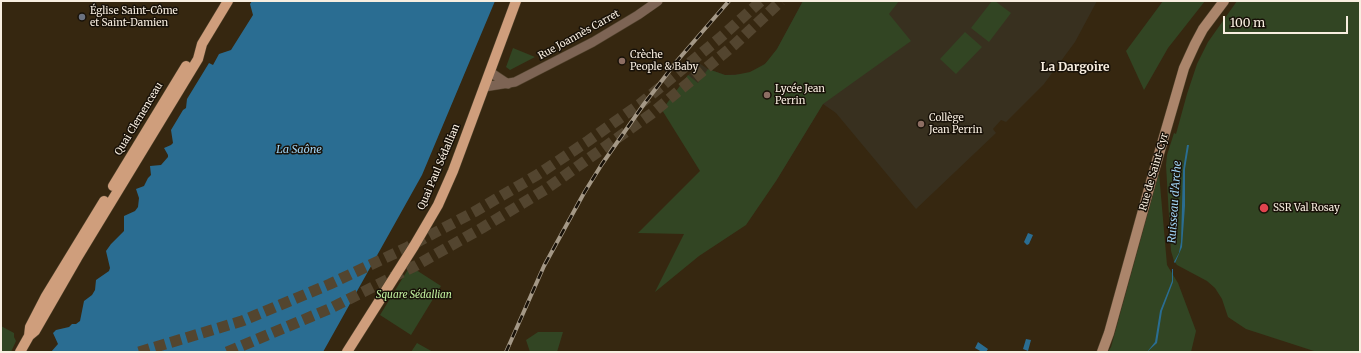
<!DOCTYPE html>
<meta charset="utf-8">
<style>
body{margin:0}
#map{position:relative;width:1361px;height:353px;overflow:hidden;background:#362710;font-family:Merriweather,serif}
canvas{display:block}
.frame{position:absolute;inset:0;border:2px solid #f8eee0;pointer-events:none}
.scale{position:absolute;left:1223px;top:16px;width:125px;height:18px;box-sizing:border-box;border:2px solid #f8eee0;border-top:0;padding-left:5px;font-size:12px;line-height:14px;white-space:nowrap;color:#f8eee0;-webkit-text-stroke:3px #181108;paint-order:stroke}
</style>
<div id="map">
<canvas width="1361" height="353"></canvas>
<div class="frame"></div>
<div class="scale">100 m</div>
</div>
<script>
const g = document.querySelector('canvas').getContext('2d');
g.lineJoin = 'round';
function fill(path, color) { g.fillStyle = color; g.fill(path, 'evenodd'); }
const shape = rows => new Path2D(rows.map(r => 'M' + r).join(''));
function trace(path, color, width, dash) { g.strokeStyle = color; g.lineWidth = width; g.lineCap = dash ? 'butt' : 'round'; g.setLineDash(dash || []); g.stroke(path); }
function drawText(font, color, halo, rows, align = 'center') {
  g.font = font + ' Merriweather,serif'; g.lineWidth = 3; g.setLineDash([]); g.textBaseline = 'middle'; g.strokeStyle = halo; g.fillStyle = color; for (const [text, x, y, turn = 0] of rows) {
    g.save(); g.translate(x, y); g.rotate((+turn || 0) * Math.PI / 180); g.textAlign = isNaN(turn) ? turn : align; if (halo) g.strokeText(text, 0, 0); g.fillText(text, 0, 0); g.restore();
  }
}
fill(shape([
 [803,1,1097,1,1075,42,1044,84,1006,122,1001,120,993,129,996,133,916,209,836,113,823,104,776,181,685,79,699,63,708,69,725,75,746,74,760,68,768,61,777,49]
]), '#38301f');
fill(shape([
 [803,1,899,1,889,14,911,41,823,104,776,181,746,225,699,256,655,292,684,234,638,233,700,171,662,110,688,75,698,83,708,69,725,75,735,75,750,72,765,64,777,49],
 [992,1,995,1,1011,13,989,42,971,28],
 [1163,1,1205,1,1168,48,1144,90,1126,51],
 [1237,1,1360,1,1360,352,1317,352,1246,329,1228,317,1222,299,1215,288,1207,281,1177,265,1174,261,1171,251,1166,165,1167,155,1174,133,1176,134,1187,94,1197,64,1208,42],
 [965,32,982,47,956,74,940,59],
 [513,48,535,57,510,70,506,67],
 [1159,173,1167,265,1178,283,1196,331,1191,352,1108,352,1111,347],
 [410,266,441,286,411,335,380,315],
 [1,326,14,333,14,337,16,341,11,352,1,352],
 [538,332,563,332,557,352,530,352,526,340],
 [417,343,433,352,411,352]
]), '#324523');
fill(shape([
 [252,1,495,1,422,175,323,352,51,352,58,344,53,333,56,330,69,327,72,324,76,324,80,321,84,301,92,295,95,290,96,280,109,271,110,268,106,251,111,244,124,231,124,216,135,211,138,207,139,198,136,189,144,186,148,178,151,175,150,166,161,165,168,157,168,155,164,148,171,145,173,143,171,130,183,110,186,108,187,99,209,63,213,65,219,54,231,50,253,15,250,4],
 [1187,145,1189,145,1185,169,1185,206,1182,247,1175,263,1174,262,1179,253,1181,242,1183,170],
 [1028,233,1033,235,1029,244,1027,245,1024,242],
 [1172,269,1173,269,1173,282,1162,311,1157,343,1147,352,1155,342,1160,311,1172,281],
 [1026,339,1031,340,1028,351,1023,349],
 [978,342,988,349,986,352,982,352,975,348]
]), '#2a6d92');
trace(shape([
 [139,352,242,321,330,284,406,248,474,212,537,175,588,141,640,104,721,37,761,1],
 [227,352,329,309,415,266,482,228,546,189,651,114,734,45,781,1]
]), '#53452f', 11, [11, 5.5]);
const tertiary = shape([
 [490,72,508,84],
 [484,87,515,82,593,42,638,15,658,1]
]);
const secondary = shape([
 [1102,352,1109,333,1152,178,1184,68,1195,44,1203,29,1224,1]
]);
const primary = shape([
 [113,186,186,66],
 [29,336,35,331,77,258,198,59,202,44,228,1],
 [20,352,29,336,30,327,46,296,104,201],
 [347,352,414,246,438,205,453,171,516,1]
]);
trace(tertiary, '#51432d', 10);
trace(secondary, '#51432d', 11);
trace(primary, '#51432d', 11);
trace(tertiary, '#7d6454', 9);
trace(secondary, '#ab856b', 10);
trace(primary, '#cf9e7c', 10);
const rail = shape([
 [506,352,544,266,584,193,602,164,644,104,677,61,729,1]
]);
trace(rail, '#a49886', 4);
trace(rail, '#181108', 2.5, [8]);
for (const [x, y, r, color] of [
 [82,17,4,"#6b7280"],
 [622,61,4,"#8d6e63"],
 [767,95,4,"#8d6e63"],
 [921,124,4,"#8d6e63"],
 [1264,208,5,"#e0444e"]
]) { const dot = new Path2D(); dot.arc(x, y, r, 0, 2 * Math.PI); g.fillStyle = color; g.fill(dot); trace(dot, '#181108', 1.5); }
drawText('10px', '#f8eee0', '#181108', [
 ["Église Saint-Côme",90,11],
 ["et Saint-Damien",90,23],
 ["Crèche",630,55],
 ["People & Baby",630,67],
 ["Lycée Jean",775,89],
 ["Perrin",775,101],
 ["Collège",929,118],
 ["Jean Perrin",929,130],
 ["SSR Val Rosay",1273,208]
], 'left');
drawText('10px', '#f8eee0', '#181108', [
 ["Rue Joannès Carret",579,35,-29],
 ["Quai Clemenceau",139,119,-59],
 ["Quai Paul Sédallian",439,167,-67],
 ["Rue de Saint-Cyr",1154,172,-74]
]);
drawText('italic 10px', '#c1f19f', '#181108', [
 ["Square Sédallian",414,295]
]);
drawText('italic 11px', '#9fd3f4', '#181108', [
 ["La Saône",299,150],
 ["Ruisseau d'Arche",1175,202,-86]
]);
drawText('bold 12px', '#f8eee0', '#181108', [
 ["La Dargoire",1075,68]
]);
</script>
